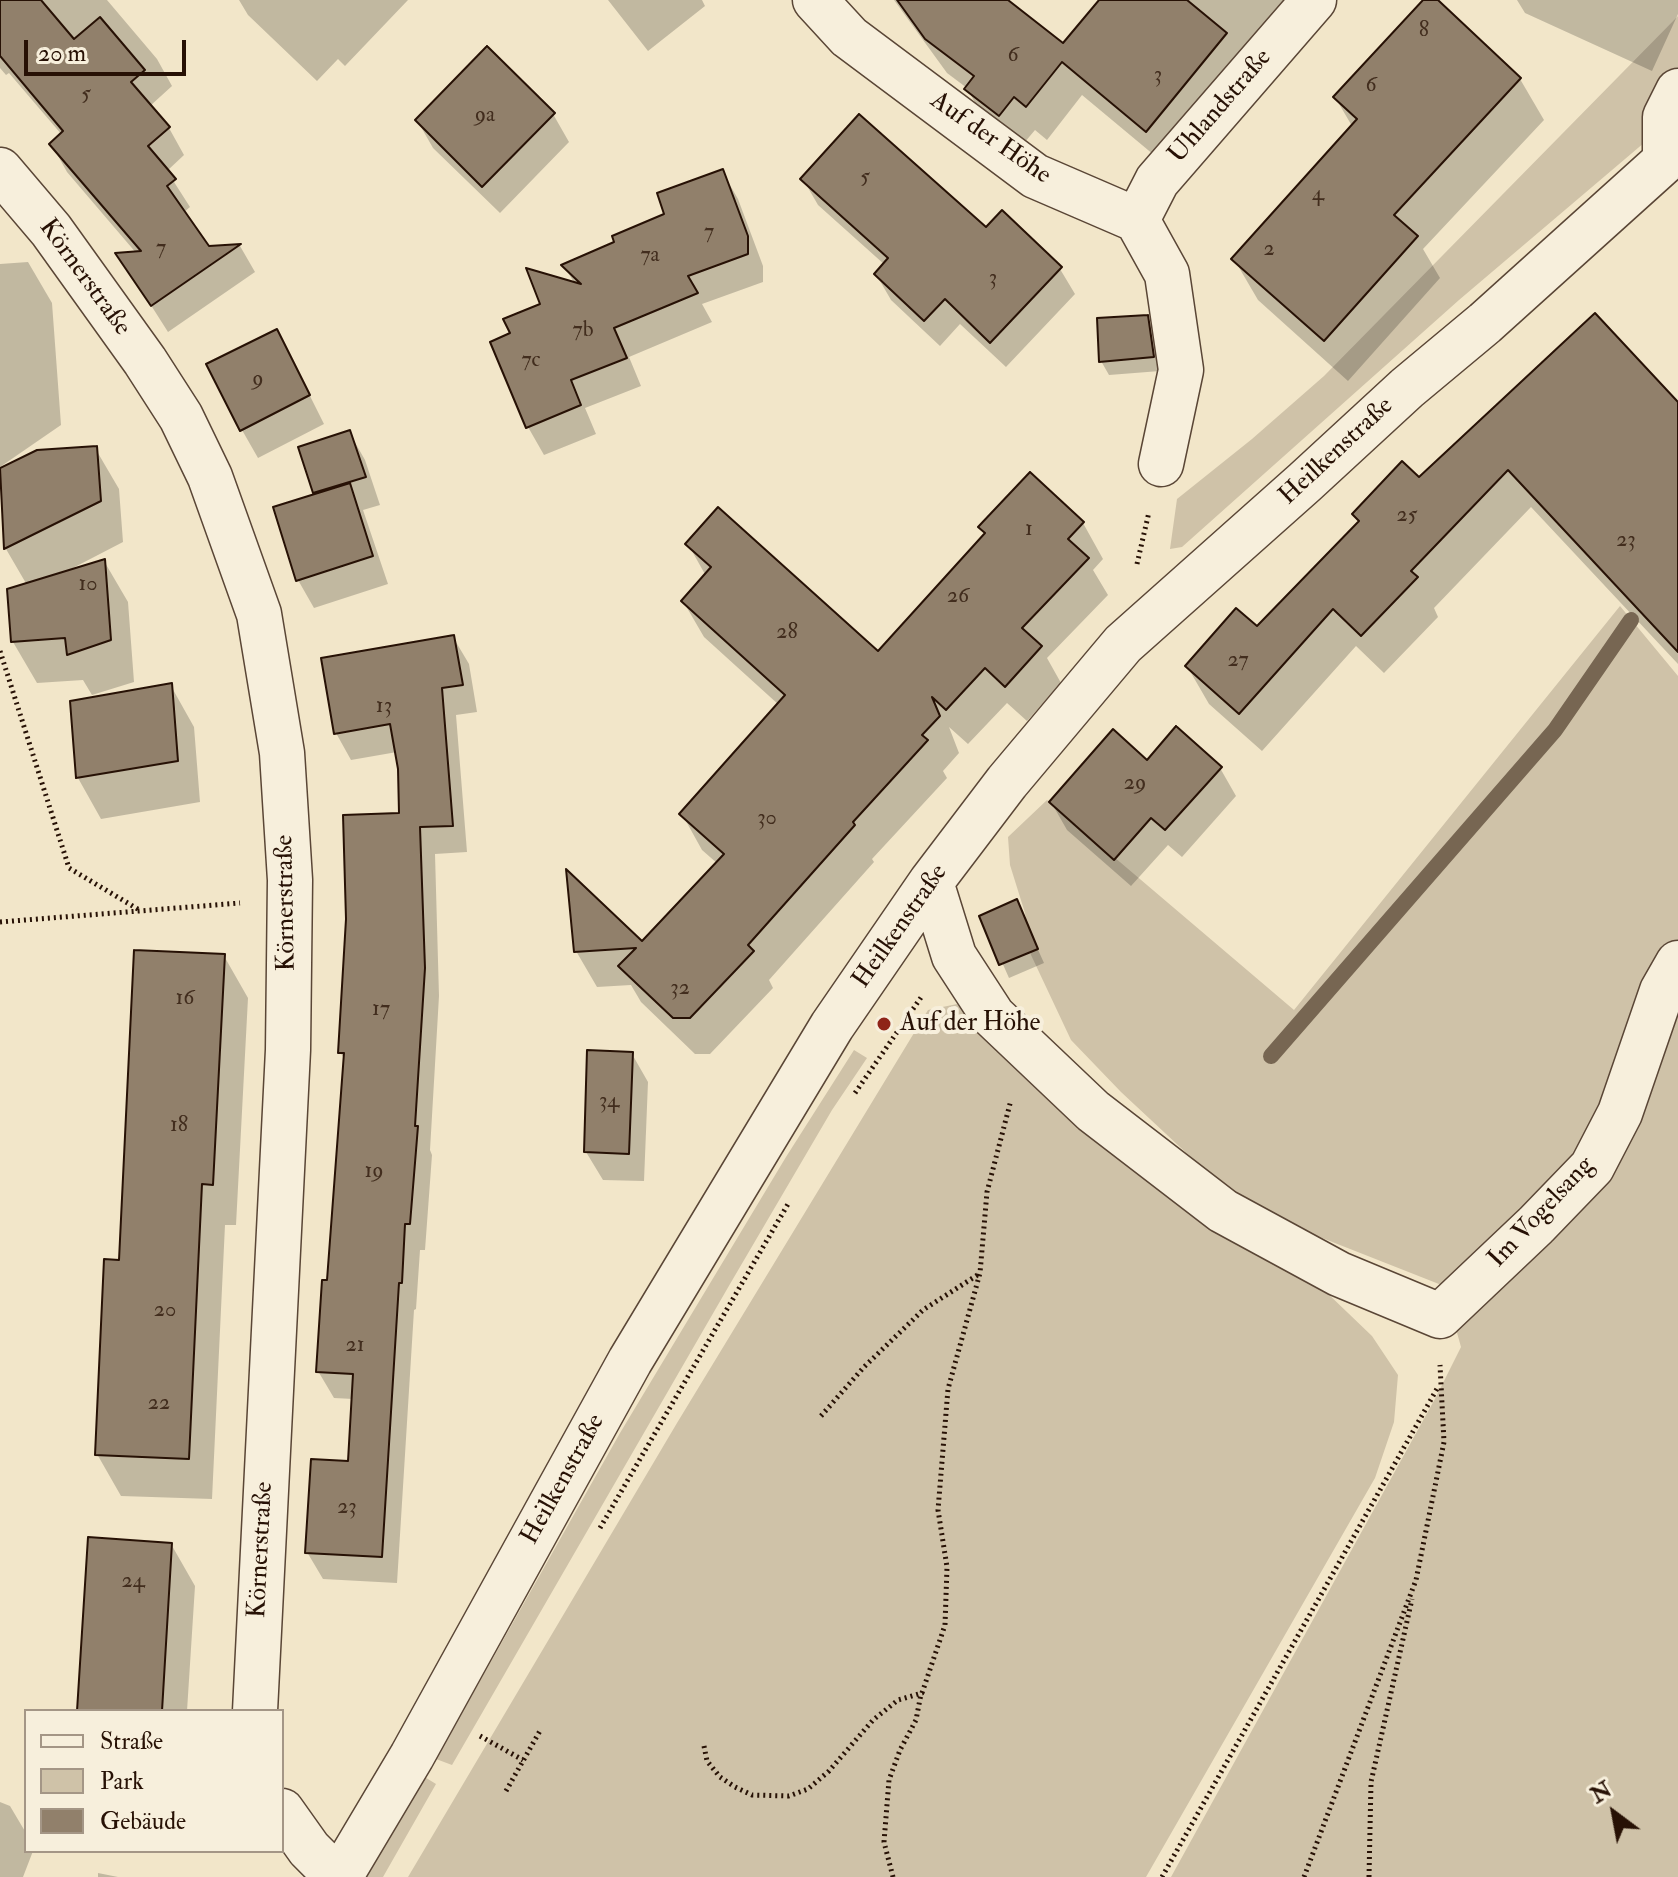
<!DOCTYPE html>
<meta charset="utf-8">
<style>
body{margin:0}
#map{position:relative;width:1678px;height:1877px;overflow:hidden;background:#f2e6c9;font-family:"IM FELL Double Pica",serif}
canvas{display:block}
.legend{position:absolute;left:24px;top:1709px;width:260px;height:144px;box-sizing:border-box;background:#f7efdc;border:2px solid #a49686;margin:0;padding:10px 14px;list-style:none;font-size:24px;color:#271105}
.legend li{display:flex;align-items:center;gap:16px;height:40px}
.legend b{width:40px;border:2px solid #a49686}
.north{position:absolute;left:1574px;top:1773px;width:80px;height:80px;-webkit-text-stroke:6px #f7efdc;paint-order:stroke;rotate:328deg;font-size:22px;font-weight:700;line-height:32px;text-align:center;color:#271105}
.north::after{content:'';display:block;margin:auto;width:28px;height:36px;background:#271105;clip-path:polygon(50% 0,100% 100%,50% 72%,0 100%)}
.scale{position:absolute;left:24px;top:40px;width:162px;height:36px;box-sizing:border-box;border:4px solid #271105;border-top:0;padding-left:10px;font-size:24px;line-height:28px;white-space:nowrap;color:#271105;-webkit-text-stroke:6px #f7efdc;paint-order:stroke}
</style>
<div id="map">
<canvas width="1678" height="1877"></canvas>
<ul class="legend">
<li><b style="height:10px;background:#f7efdc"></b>Straße</li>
<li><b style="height:22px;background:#cfc2a8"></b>Park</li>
<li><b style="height:22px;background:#91806b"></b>Gebäude</li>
</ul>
<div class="north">N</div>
<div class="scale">20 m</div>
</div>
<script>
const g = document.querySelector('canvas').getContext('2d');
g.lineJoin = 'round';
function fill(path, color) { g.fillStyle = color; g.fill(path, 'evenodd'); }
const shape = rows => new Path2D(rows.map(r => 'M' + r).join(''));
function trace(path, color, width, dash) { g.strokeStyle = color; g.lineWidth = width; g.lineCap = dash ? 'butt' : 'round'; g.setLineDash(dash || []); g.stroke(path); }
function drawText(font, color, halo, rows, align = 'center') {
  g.font = font + ' "IM FELL Double Pica",serif'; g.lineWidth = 8; g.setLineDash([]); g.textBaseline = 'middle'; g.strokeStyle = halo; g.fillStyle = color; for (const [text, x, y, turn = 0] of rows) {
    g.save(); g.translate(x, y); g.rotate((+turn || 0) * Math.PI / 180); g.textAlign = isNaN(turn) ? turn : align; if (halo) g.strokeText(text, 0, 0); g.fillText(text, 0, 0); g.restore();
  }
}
fill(shape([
 [1678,16,1678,114,1459,300,1182,547,1170,549,1177,499,1252,439,1324,376],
 [1620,606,1678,676,1678,1877,1171,1877,1436,1397,1461,1347,1444,1286,1274,1219,1195,1161,1121,1092,1071,1040,1031,955,1025,913,1010,865,1008,837,1047,800,1294,1010],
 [957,1004,987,1035,1323,1289,1372,1336,1398,1375,1394,1422,1375,1478,1146,1877,408,1877,677,1423,928,1010],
 [854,1050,867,1058,832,1110,730,1284,452,1765,436,1759,620,1433,786,1157],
 [423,1776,436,1784,383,1877,365,1877]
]), '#cfc2a8');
fill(shape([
 [0,0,107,0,157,59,172,86,150,106,169,128,184,155,167,171,190,207,183,213,208,248,240,246,255,272,168,332,119,255,137,254,67,172,52,145,62,135,9,73,6,75,0,68],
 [239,0,408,0,345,66,338,59,317,81,248,15],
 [608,0,702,0,705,6,648,51],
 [894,0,1005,0,1063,46,1101,0,1298,0,1166,165,1082,95,1047,140,1035,130,1019,149,986,123,967,88,947,73],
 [1426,0,1435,0,1520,79,1544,120,1423,249,1440,278,1348,381,1258,300,1234,259,1352,126,1335,97],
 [1517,0,1678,0,1678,14,1652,71,1525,13],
 [553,114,569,142,500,213,433,148,417,120],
 [722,171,738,199,763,266,763,282,702,304,712,322,629,357,641,386,585,408,596,434,544,455,528,427,512,334,543,306,575,284,564,266,617,243,667,215],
 [803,179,986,230,1060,269,1075,294,1006,367,960,324,940,346,891,300,876,274,885,265,818,205],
 [28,262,52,303,61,425,0,467,0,264],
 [1147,317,1154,330,1160,371,1109,375,1101,361],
 [292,360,324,424,258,458,242,430],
 [1678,405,1678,664,1531,507,1434,608,1438,617,1384,673,1356,646,1262,751,1209,704,1187,666,1257,629,1359,523,1355,515,1419,479],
 [349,432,365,460,380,505,363,510,388,584,314,608,298,580,316,495,315,492],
 [95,448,119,489,123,542,69,570,70,572,104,561,128,602,134,682,92,695,83,680,37,683,13,642,27,585,6,549,0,471,37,452],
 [1083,523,1103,559,1093,570,1108,595,1047,658,1061,683,1027,721,1007,703,968,744,949,727,959,753,943,771,947,778,872,859,874,862,769,980,773,988,710,1054,695,1054,641,1002,631,985,597,987,576,951,642,944,718,864,702,850,682,814,779,705,704,637,683,601,706,576,688,544,878,654,986,536,981,527],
 [453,637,469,664,477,712,456,715,467,852,435,854,439,996,430,1150,432,1155,425,1250,420,1250,416,1309,414,1310,397,1583,323,1579,307,1552,350,1463,353,1399,334,1398,318,1371,329,1282,345,1060,340,1052,401,815,397,752,351,760,336,733],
 [171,686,194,727,200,802,101,819,78,778],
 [1147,762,1220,768,1236,796,1182,857,1168,845,1131,886,1067,830,1051,802],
 [1016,901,1044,963,1009,978,982,917],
 [224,956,248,998,236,1225,225,1225,212,1499,121,1496,97,1454,121,1262],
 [632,1054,648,1082,644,1181,603,1180,586,1152],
 [171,1544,195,1586,187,1711,89,1711],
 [0,1802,10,1806,26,1833,26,1851,33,1851,23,1877,0,1877],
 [98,1873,118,1877,98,1877]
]), '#0003');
trace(shape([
 [1271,1056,1555,730,1631,620]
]), '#776652', 16);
const building = shape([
 [0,0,41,0,74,39,100,17,145,70,131,82,170,127,148,146,176,179,167,186,209,246,241,244,151,306,115,253,141,251,49,144,63,131,0,56,0,0],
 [897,0,1008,0,1063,43,1099,0,1187,0,1227,33,1146,132,1062,62,1026,107,1014,97,999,116,964,89,974,76,925,39,897,0],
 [1423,0,1438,0,1521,78,1394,215,1418,236,1324,341,1231,259,1357,119,1333,97,1423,0],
 [487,46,555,113,482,187,415,120,487,46],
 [859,114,986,227,1002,210,1062,267,990,343,945,299,924,321,874,274,888,258,800,179,859,114],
 [723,169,748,236,748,254,688,276,698,293,614,328,627,358,571,380,581,405,526,428,490,342,510,333,503,319,540,304,526,268,581,284,561,265,614,242,612,236,664,214,657,193,723,169],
 [1595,313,1678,402,1678,652,1508,470,1411,571,1418,577,1361,636,1333,609,1239,714,1185,666,1236,608,1257,626,1359,521,1352,514,1402,461,1419,477,1595,313],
 [1148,315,1154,357,1099,362,1097,318,1148,315],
 [277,329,310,395,240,431,206,364,277,329],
 [350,430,366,477,313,493,298,447,350,430],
 [97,446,101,501,4,549,0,468,37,450,97,446],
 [1030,472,1084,522,1068,539,1089,558,1022,628,1042,646,1005,687,985,668,946,710,932,697,940,716,922,735,928,740,853,822,855,825,748,945,754,951,690,1018,673,1018,618,966,636,948,574,952,566,869,642,941,724,854,679,814,785,695,681,601,711,567,685,544,718,507,878,651,985,533,978,527,1030,472],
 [350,483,373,556,296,581,273,507,350,483],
 [105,559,111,640,67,655,65,638,11,642,7,589,105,559],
 [454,635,463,685,442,688,453,826,420,827,425,968,415,1126,418,1126,410,1224,405,1224,402,1283,399,1283,382,1557,305,1553,311,1459,348,1461,353,1374,316,1372,322,1280,327,1280,344,1053,338,1053,346,919,343,815,399,813,398,769,390,724,334,734,321,658,454,635],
 [172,683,178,761,76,778,70,701,172,683],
 [1176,726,1222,767,1165,830,1151,818,1114,860,1049,802,1113,729,1147,760,1176,726],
 [1017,899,1038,949,999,965,979,916,1017,899],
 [134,950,225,954,213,1185,202,1184,189,1459,95,1455,104,1259,119,1260,134,950],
 [587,1050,633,1052,629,1154,584,1152,587,1050],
 [88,1537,172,1543,162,1711,77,1711,88,1537]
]);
fill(building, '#91806b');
trace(building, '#271105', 2);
const minor = shape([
 [815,0,849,37,1035,176,1137,220,1167,274,1181,370,1161,464],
 [1665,160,1665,117,1678,91],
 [0,170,51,230,145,361,181,417,210,477,259,614,282,753,290,880,288,1050,255,1711],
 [1137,220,1157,181,1314,0],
 [931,882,954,956,993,1016,1093,1111,1223,1211,1339,1274,1440,1316,1536,1225,1592,1167,1620,1113,1662,991,1678,963],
 [282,1811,309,1849,337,1877],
 [340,1877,412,1756,630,1361,832,1026,931,882,1007,782,1123,644,1305,482,1407,388,1485,323,1678,149]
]);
trace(minor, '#5a4636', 47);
trace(shape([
 [1137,564,1149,512],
 [0,651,69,868,141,911],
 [0,922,240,903],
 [855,1093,922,996],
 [821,1416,864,1367,923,1310,979,1274],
 [600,1528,788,1204],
 [480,1736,523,1760],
 [704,1746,707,1761,720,1777,735,1787,752,1795,789,1796,808,1789,829,1771,873,1720,898,1700,922,1693,945,1625,947,1567,938,1510,948,1389,980,1273,987,1192,1011,1100],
 [506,1791,541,1729],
 [893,1877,884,1842,889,1780,900,1750,916,1720,921,1694],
 [1162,1877,1438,1387],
 [1304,1877,1416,1580,1444,1442,1440,1365],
 [1369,1877,1371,1782,1412,1599]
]), '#271105', 5, [2, 4]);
trace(minor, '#f7efdc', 44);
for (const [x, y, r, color] of [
 [884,1024,8,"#8f2418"]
]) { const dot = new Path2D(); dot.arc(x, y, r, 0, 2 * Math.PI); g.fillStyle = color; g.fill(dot); trace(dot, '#f7efdc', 3); }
drawText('22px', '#422d1e', null, [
 ["8",1424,31],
 ["6",1013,56],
 ["3",1158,76],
 ["6",1371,86],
 ["5",86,95],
 ["9a",485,116],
 ["5",865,178],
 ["4",1318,195],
 ["7",709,233],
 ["7",161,249],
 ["2",1269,250],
 ["7a",650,256],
 ["3",993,279],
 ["7b",583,331],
 ["7c",531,361],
 ["9",258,380],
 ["25",1407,516],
 ["1",1029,530],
 ["23",1626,541],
 ["10",88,585],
 ["26",958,597],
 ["28",787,633],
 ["27",1238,661],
 ["13",384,707],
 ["29",1135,784],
 ["30",767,819],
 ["32",680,989],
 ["16",185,999],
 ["17",381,1010],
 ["34",609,1102],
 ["18",179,1126],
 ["19",374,1172],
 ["20",165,1311],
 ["21",355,1346],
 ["22",159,1404],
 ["23",347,1508],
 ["24",133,1582]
]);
drawText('26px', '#271105', '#f7efdc', [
 ["Uhlandstraße",1221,107,-49],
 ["Auf der Höhe",990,139,35],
 ["Körnerstraße",84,278,54],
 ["Heilkenstraße",1337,452,-43],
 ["Körnerstraße",287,903,-91],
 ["Heilkenstraße",901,927,-55],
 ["Im Vogelsang",1542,1213,-47],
 ["Heilkenstraße",564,1480,-61],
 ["Körnerstraße",262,1550,-87]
]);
drawText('26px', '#271105', '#f7efdc', [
 ["Auf der Höhe",900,1024]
], 'left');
</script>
